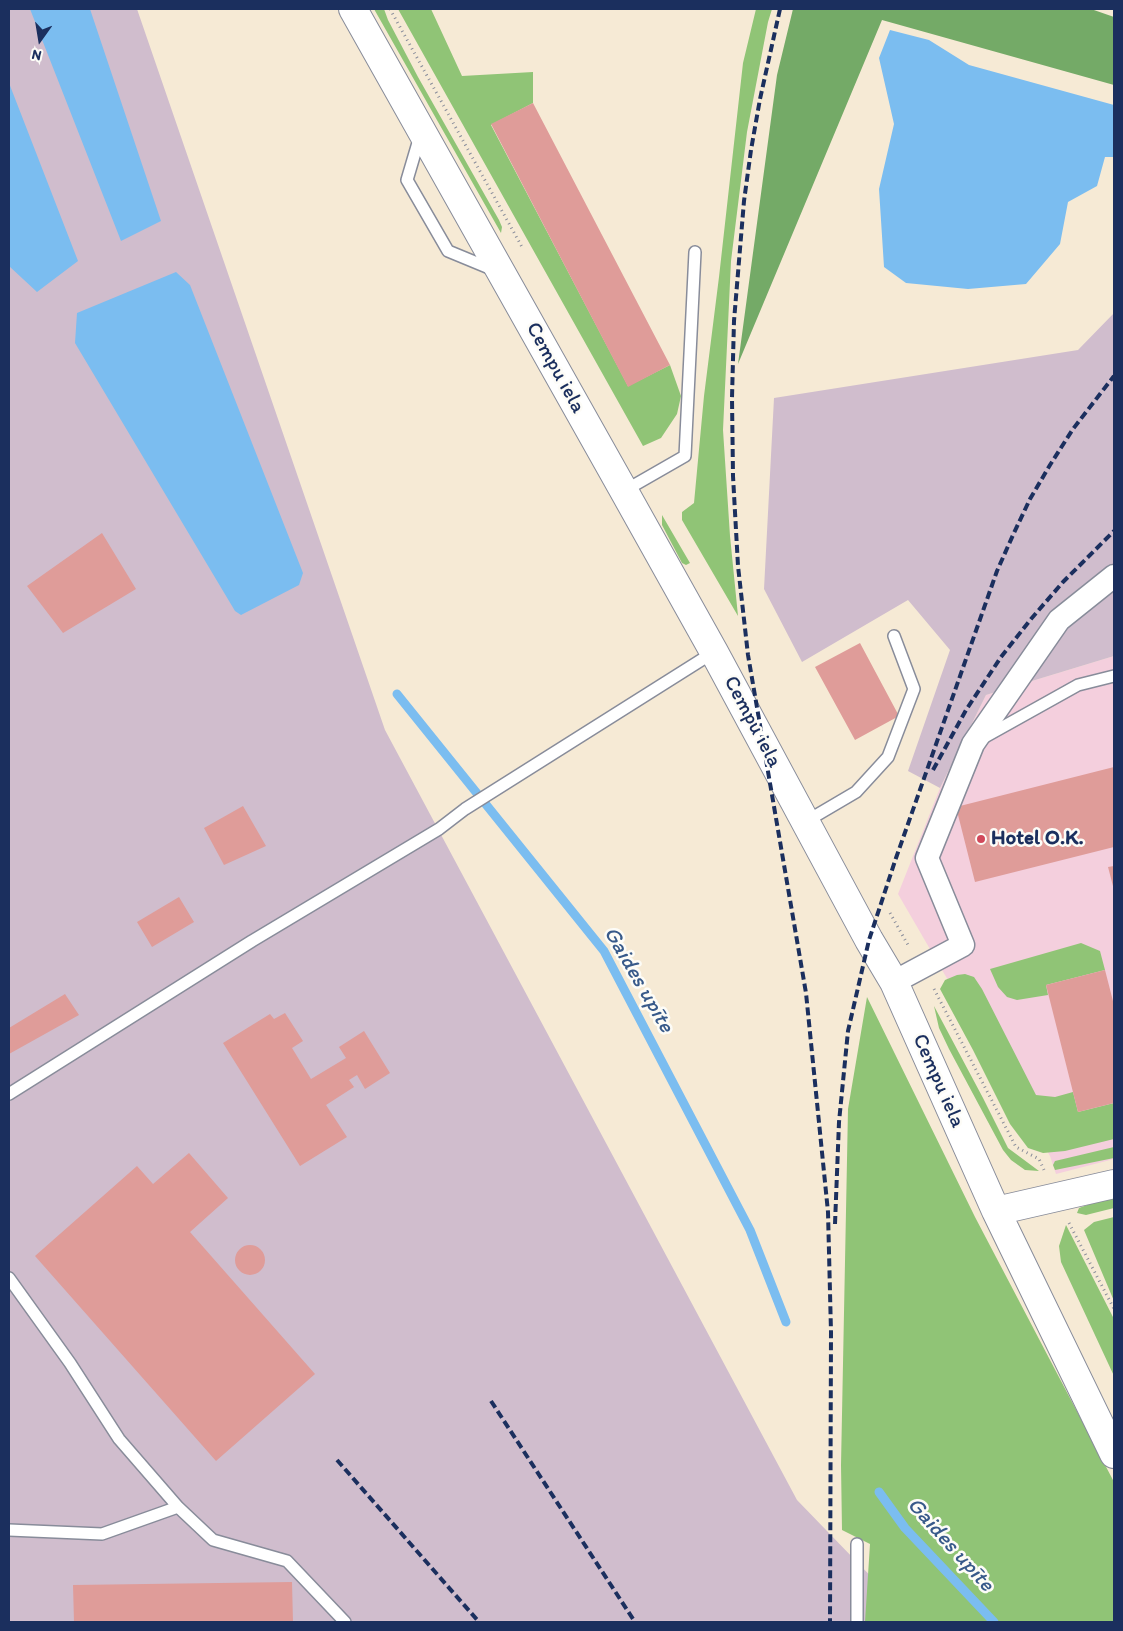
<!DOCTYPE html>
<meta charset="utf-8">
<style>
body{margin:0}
#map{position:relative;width:1123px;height:1631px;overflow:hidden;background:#f6ead5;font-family:Itim,sans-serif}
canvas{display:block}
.frame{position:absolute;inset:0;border:10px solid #1b2f5e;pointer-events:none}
.north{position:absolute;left:15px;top:15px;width:50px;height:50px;-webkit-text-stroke:4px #fdfcf7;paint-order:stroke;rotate:193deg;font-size:14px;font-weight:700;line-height:20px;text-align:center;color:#1b2f5e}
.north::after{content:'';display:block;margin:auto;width:18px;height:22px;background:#1b2f5e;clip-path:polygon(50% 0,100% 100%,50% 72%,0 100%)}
</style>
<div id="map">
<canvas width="1123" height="1631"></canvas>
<div class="frame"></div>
<div class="north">N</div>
</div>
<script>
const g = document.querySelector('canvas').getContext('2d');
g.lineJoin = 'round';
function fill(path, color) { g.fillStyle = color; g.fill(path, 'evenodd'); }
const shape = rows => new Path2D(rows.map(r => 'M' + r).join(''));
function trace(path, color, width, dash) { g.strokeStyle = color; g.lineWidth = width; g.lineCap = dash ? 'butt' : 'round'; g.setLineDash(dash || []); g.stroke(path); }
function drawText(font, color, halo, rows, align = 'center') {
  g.font = font + ' Itim,sans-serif'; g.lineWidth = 5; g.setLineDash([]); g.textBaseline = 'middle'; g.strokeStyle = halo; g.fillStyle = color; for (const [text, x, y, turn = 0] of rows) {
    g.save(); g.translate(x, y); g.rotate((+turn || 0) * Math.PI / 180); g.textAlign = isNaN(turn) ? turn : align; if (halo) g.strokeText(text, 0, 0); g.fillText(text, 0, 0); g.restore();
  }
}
fill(shape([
 [1114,656,1114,1159,1056,1174,1050,1156,898,894,940,788,986,695]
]), '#f4cfdd');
fill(shape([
 [9,9,137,9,385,730,797,1500,915,1622,9,1622],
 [1114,313,1114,656,986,695,940,788,908,771,950,650,908,600,802,662,764,589,774,398,1078,350]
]), '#d0bdcd');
fill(shape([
 [374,9,384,9,388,20,418,77,499,220,502,227,501,233],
 [398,9,431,9,462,76,533,72,533,103,491,125,628,386,670,365,681,396,677,414,661,438,643,446],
 [756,9,772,9,768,22,747,132,731,261,723,430,730,536,738,616,682,520,682,512,694,503,704,396,719,277,743,63],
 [662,515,690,563,686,565,682,563,662,525],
 [1081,943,1100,951,1105,970,1046,985,1048,995,1017,1000,1007,997,998,987,990,969],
 [965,974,974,977,982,989,1036,1095,1055,1097,1073,1092,1078,1112,1114,1103,1114,1139,1065,1151,1043,1153,1028,1148,1010,1124,973,1050,940,989,945,980,957,975],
 [867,997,975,1217,1114,1482,1114,1622,865,1622,870,1544,842,1530,841,1465,848,1109],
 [934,1006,983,1098,1008,1148,1039,1171,1025,1170,1011,1160,1003,1150,949,1049,939,1028],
 [1114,1147,1114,1158,1055,1170,1053,1165,1055,1161],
 [1114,1195,1114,1208,1086,1215,1077,1213,1079,1208],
 [1114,1217,1114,1301,1084,1230,1094,1222],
 [1066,1225,1114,1319,1114,1376,1061,1262,1059,1246]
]), '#90c476');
fill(shape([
 [793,9,1091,9,1114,17,1114,85,882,20,738,364,777,75]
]), '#74aa67');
fill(shape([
 [30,9,90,9,161,221,121,241],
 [890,30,929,40,969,65,1114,105,1114,157,1105,157,1097,186,1068,202,1060,244,1026,284,968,289,906,283,884,267,879,189,894,124,879,58],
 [9,83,78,261,37,292,9,266],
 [176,272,190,285,303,573,299,585,241,615,235,611,75,343,77,313]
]), '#7bbdf0');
trace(shape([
 [397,694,604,951,750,1230,786,1322],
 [879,1492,905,1528,994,1622]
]), '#7bbdf0', 9);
fill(shape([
 [533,103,670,365,628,387,491,124],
 [102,533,136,589,63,633,27,586],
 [860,643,899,716,855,740,815,667],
 [1114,767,1114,847,975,882,956,807],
 [243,806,266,846,224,865,204,828],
 [1114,866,1114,890,1108,867],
 [179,897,194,922,152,947,137,922],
 [1105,970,1114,1005,1114,1103,1078,1112,1046,985],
 [65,994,79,1015,9,1054,9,1028],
 [285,1013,303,1041,292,1048,311,1079,346,1058,339,1047,364,1031,390,1073,365,1089,357,1075,349,1080,354,1087,326,1105,347,1137,300,1166,223,1043,270,1014,274,1019],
 [189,1153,228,1198,190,1232,315,1374,216,1461,35,1256,137,1166,153,1184],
 '235 1260a15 15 0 1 1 30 0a15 15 0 1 1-30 0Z',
 [292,1582,293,1622,74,1622,73,1585]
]), '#df9c99');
const lane = shape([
 [420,136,407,180,448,251,494,270],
 [624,491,685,456,695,252],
 [983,738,1078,685,1114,676],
 [805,822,856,792,888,757,914,689,894,636],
 [9,1094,252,941,439,829,465,809,714,652],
 [9,1278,70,1363,119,1439,178,1507,213,1540,287,1561,345,1622],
 [9,1530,102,1534,178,1507],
 [857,1544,857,1622]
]);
const street = shape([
 [894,982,963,945,927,858,973,744,1059,620,1114,576]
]);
const secondary = shape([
 [353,9,624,491,714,652,869,940,894,982,996,1211,1114,1454],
 [996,1211,1114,1184]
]);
trace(lane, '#888c9a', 14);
trace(street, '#888c9a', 25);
trace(secondary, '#888c9a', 30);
trace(shape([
 [390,9,522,247],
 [890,913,908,945],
 [934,989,1016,1147,1039,1159,1044,1170],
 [1069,1223,1114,1309]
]), '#888c9a', 3, [1, 4]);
trace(lane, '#fff', 11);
trace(street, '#fff', 22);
trace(secondary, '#fff', 28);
trace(shape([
 [780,9,760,99,751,150,744,201,734,321,732,398,733,476,738,566,748,655,806,993,828,1212,831,1332,830,1622],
 [933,770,966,710,1001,657,1031,619,1063,582,1114,531],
 [835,1224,839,1122,848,1031,869,940,896,858,997,571,1013,535,1030,499,1050,465,1073,429,1114,376],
 [491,1401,635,1622],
 [337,1460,479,1622]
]), '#1b2f5e', 4, [8, 4]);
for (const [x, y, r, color] of [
 [981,839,5,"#d1495b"]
]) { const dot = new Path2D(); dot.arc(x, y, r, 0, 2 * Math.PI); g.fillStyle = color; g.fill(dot); trace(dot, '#fdfcf7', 2); }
drawText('21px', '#1b2f5e', '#fdfcf7', [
 ["Cempu iela",555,368,61],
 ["Cempu iela",752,722,62],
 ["Cempu iela",938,1081,66]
]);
drawText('bold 21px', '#1b2f5e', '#fdfcf7', [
 ["Hotel O.K.",991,839]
], 'left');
drawText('italic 22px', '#385a8a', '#fdfcf7', [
 ["Gaides upīte",638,980,60],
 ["Gaides upīte",950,1545,48]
]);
</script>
